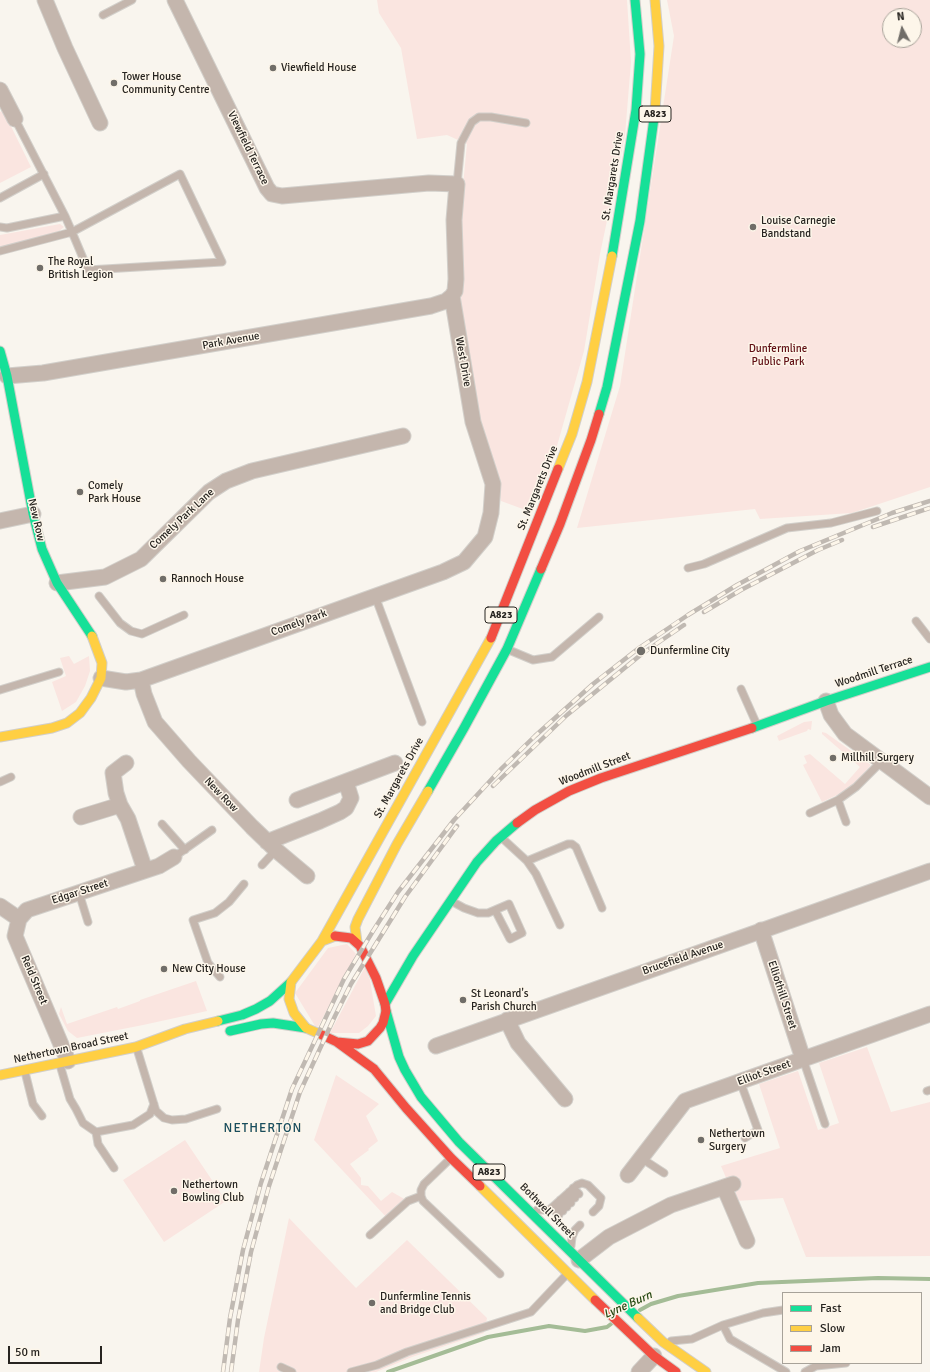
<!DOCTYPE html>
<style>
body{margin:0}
#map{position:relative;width:930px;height:1372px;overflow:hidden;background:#f9f5ee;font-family:Signika,sans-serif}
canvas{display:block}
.legend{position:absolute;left:782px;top:1292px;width:140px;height:72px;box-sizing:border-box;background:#fdf6ea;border:1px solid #a7a299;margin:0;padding:5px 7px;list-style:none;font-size:12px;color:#272420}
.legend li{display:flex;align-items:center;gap:8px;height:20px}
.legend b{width:20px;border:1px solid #a7a299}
.north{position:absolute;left:882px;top:8px;width:40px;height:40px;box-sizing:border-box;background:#fdf6ea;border:1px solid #a7a299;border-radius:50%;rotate:353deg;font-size:11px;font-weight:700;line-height:16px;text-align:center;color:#272420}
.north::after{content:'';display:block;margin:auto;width:14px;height:18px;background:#706d68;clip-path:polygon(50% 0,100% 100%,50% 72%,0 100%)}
.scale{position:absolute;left:8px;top:1346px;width:94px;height:18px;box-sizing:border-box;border:2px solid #272420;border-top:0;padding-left:5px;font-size:12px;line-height:14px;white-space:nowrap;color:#272420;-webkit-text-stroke:3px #fdf6ea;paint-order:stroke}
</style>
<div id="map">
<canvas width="930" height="1372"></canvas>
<ul class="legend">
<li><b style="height:5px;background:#16e098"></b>Fast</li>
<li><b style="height:5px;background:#ffcf43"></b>Slow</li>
<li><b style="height:5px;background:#f24e42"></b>Jam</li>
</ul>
<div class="north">N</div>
<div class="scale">50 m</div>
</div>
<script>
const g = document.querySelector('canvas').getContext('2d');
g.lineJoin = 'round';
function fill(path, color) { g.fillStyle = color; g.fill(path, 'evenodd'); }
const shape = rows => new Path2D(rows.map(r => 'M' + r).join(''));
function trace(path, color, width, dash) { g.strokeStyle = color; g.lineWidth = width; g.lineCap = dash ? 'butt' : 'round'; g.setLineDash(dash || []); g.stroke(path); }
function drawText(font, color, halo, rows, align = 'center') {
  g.font = font + ' Signika,sans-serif'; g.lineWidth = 3; g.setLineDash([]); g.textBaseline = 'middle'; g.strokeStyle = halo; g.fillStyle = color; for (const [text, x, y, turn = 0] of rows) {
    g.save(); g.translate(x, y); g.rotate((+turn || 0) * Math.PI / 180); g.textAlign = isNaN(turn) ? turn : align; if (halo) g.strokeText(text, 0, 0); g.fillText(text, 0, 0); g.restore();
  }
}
fill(shape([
 [377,0,627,0,631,62,625,135,600,254,584,351,549,474,531,512,501,501,498,480,478,420,461,302,459,227,467,144,447,135,417,139,401,48,379,13],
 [667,0,930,0,930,487,852,513,760,519,755,509,577,528,620,386,674,36],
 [890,16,914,16,914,40,890,40],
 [3,110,31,167,0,183,0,112],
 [60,224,64,227,58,232,0,247,0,235],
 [69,656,74,664,89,656,90,671,85,686,76,702,62,711,52,682,66,676,60,658],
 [812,721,811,730,808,729,807,731,779,741,777,736,804,722],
 [822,732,826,733,871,765,864,773,862,778,846,791,822,802,803,765,807,763,804,756,810,754,845,784,860,767,822,734],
 [347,944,356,954,318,1027,315,1026,295,993,328,948],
 [365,967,370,980,376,1016,368,1026,359,1033,330,1033],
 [196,981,207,1011,143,1025,77,1038,68,1031,59,1014,61,1007,67,1024,117,1007,118,1009,140,1001,140,1000],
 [867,1047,891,1112,930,1102,930,1256,806,1257,783,1198,736,1201,721,1166,780,1148,759,1084,798,1071,818,1130,839,1123,819,1063],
 [336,1075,379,1104,366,1116,378,1141,368,1149,369,1150,350,1164,361,1178,361,1185,368,1186,381,1201,392,1192,408,1201,388,1219,314,1140],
 [185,1140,226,1201,164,1242,123,1180],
 [289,1218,356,1288,407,1240,487,1318,484,1333,412,1357,376,1372,259,1372,264,1338]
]), '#fae5e0');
trace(shape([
 [640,1310,651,1304,678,1296,758,1283,878,1278,930,1279],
 [388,1372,488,1337,549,1326,585,1331,607,1327,611,1324]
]), '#a4bc96', 4);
const lane = shape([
 [103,15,132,0],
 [457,184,461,143,472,122,479,117,491,117,526,123],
 [0,198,44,174],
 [0,227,7,228,65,216],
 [0,251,72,232,180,174,222,262,88,270,72,232,65,216,15,119],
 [688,568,704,564,787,528,831,523,877,511],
 [99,596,120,623,131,631,142,634,184,615],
 [375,596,422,722],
 [916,621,930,639],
 [509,650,533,660,552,657,599,617],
 [741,689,757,725],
 [0,690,59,672],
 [0,782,11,777],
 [838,800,846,822],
 [810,813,838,800,856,787,881,762],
 [162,824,185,850],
 [502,838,527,861,536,874,560,925],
 [174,857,212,830],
 [527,861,568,844,572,844,576,847,602,908],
 [262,865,276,850],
 [79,893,88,922],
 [453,902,464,908,478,913,488,913,495,910,510,939,522,933,509,904,495,910],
 [220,977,208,963,193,920,215,913,229,902,244,884],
 [137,1049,156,1111,164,1118,172,1120,186,1119,217,1109],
 [803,1059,825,1124],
 [60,1065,70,1099,76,1109,83,1123,96,1132,133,1125,150,1114,154,1104],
 [25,1072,33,1104,42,1116],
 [740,1081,758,1130,745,1138],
 [927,1091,930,1090],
 [96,1132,98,1144,114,1168],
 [641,1158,664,1173],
 [450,1159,424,1184,421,1190,421,1196,423,1201,500,1274],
 [573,1188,579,1194],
 [569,1192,575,1198],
 [565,1196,571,1203],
 [560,1200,567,1207],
 [556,1204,563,1211],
 [552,1208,559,1215],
 [537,1210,549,1210,577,1185,582,1183,588,1185,601,1198,599,1206,593,1212],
 [370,1235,408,1201,421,1196],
 [571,1246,572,1237,575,1230,580,1225],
 [723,1325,730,1339,786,1372],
 [671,1341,692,1339,723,1325,763,1313,783,1310],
 [281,1367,292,1372],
 [351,1372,377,1365,407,1352,531,1312,567,1274],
 [805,1372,816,1366,846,1363]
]);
const street = shape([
 [45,0,65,48,100,123],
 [0,90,15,119],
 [7,376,43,373,431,306,446,301,452,296,455,291,456,279,454,220,457,184,429,183,282,196,272,194,267,188,175,0],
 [0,521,33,514],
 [57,583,105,577,141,559,209,492,226,481,252,471,403,436],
 [101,678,126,682,141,680,443,572,464,562,485,537,491,513,493,484,473,422,452,296],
 [141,680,144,694,155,722,189,761,252,827,276,850,307,876],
 [826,701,831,715,845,734,930,797],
 [297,800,395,763],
 [120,805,116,793,113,773,126,763],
 [81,817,120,805,128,819,145,870],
 [267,842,320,821,340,812,346,808,351,798,346,782],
 [0,906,19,919,15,936,68,1061],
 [19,919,27,910,159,866,174,857],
 [761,930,803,1059],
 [507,1020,518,1043,565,1099],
 [436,1046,930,871],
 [628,1175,685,1101,930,1014],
 [724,1187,747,1241],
 [579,1260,609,1237,671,1205,733,1184],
 [639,1372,654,1356]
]);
const fast = shape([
 [612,256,636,110,640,54,635,0],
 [0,351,7,376,33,514,42,549,57,583,92,636],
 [599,414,607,387,640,221,655,111],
 [752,728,826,701,930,667],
 [428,791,464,728,507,649,541,569],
 [385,1004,413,956,477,862,496,841,517,823],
 [386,1011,399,1057,405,1070,421,1097,459,1142,638,1318],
 [218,1021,242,1015,256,1009,270,1001,291,982],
 [230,1031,261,1024,273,1023,306,1028]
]);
const slow = shape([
 [655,0,659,46,655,111],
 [558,469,572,434,587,382,612,256],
 [0,737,52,728,67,723,80,713,91,698,101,678,102,663,92,636],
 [322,941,491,638],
 [357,942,355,927,358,919,397,844,428,791],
 [322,1035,306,1028,294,1013,289,999,291,982,322,941,335,936],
 [0,1075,136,1047,185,1029,218,1021],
 [480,1186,595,1300],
 [638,1318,663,1342,706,1372]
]);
const jam = shape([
 [541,569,560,524,591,440,599,414],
 [491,638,558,469],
 [517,823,535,810,569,791,601,778,752,728],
 [322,1035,337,1042,358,1044,368,1041,380,1028,383,1023,386,1011,385,1004,376,978,360,946,351,938,335,936],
 [337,1042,374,1069,406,1108,451,1158,480,1186],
 [595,1300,654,1356,676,1372]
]);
trace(lane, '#d2cfca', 9);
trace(street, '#d2cfca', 17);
trace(fast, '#d2cfca', 11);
trace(slow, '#d2cfca', 11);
trace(jam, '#d2cfca', 11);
trace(lane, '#c4b6ad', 7);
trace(street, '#c4b6ad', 15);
trace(fast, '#16e098', 9);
trace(slow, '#ffcf43', 9);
trace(jam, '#f24e42', 9);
const rail = shape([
 [873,527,930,508],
 [704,612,741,590,818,550,842,540],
 [493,786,567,715,643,653,684,625],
 [223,1372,230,1318,243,1250,261,1183,292,1089,344,979,373,931,398,892,454,820,502,768,535,736,593,684,639,648,688,615,737,585,800,551,892,513,930,501],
 [231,1372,238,1320,251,1252,269,1186,300,1092,335,1016,351,984,405,897,457,826]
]);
trace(rail, '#c0b9b2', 4.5);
trace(rail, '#fdf6ea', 3, [9]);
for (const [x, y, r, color] of [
 [273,68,4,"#706d68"],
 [114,83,4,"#706d68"],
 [753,227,4,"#706d68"],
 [40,268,4,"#706d68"],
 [80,492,4,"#706d68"],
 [163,579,4,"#706d68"],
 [641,651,5,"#706d68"],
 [833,758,4,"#706d68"],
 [164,969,4,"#706d68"],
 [463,1000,4,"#706d68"],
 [701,1140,4,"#706d68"],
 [174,1191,4,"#706d68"],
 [372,1303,4,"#706d68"]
]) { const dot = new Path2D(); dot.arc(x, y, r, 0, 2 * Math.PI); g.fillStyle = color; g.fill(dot); trace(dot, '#fdf6ea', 1.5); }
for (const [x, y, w] of [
 [655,114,32],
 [501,615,32],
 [489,1172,32]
]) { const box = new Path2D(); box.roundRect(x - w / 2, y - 8, w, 16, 3); g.fillStyle = '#fdf6ea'; g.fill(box); trace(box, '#272420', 1); }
drawText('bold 10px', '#272420', null, [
 ["A823",655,114],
 ["A823",501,615],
 ["A823",489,1172]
]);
drawText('11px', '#272420', '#fdf6ea', [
 ["Viewfield House",281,68],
 ["Tower House",122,77],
 ["Community Centre",122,90],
 ["Louise Carnegie",761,221],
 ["Bandstand",761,234],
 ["The Royal",48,262],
 ["British Legion",48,275],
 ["Comely",88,486],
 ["Park House",88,499],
 ["Rannoch House",171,579],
 ["Dunfermline City",650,651],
 ["Millhill Surgery",841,758],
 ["New City House",172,969],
 ["St Leonard's",471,994],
 ["Parish Church",471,1007],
 ["Nethertown",709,1134],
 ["Surgery",709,1147],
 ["Nethertown",182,1185],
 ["Bowling Club",182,1198],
 ["Dunfermline Tennis",380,1297],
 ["and Bridge Club",380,1310]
], 'left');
drawText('11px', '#272420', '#fdf6ea', [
 ["Viewfield Terrace",248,148,64],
 ["St. Margarets Drive",613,176,-81],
 ["Park Avenue",231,341,-10],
 ["West Drive",463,362,80],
 ["St. Margarets Drive",538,488,-68],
 ["Comely Park Lane",182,519,-43],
 ["New Row",36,520,77],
 ["Comely Park",299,623,-20],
 ["Woodmill Terrace",874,672,-18],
 ["Woodmill Street",595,769,-21],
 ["St. Margarets Drive",399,778,-61],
 ["New Row",221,795,46],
 ["Edgar Street",80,892,-18],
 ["Brucefield Avenue",683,958,-19],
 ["Reid Street",34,980,67],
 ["Elliothill Street",782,995,72],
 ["Nethertown Broad Street",71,1048,-12],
 ["Elliot Street",764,1073,-20],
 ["Bothwell Street",547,1211,45]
]);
drawText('11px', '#600e14', '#fdf6ea', [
 ["Dunfermline",778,349],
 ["Public Park",778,362]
]);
drawText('italic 12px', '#254812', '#fdf6ea', [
 ["Lyne Burn",628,1305,-24]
]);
g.letterSpacing = '1px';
drawText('13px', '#194d5d', '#fdf6ea', [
 ["NETHERTON",263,1129]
]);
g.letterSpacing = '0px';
</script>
